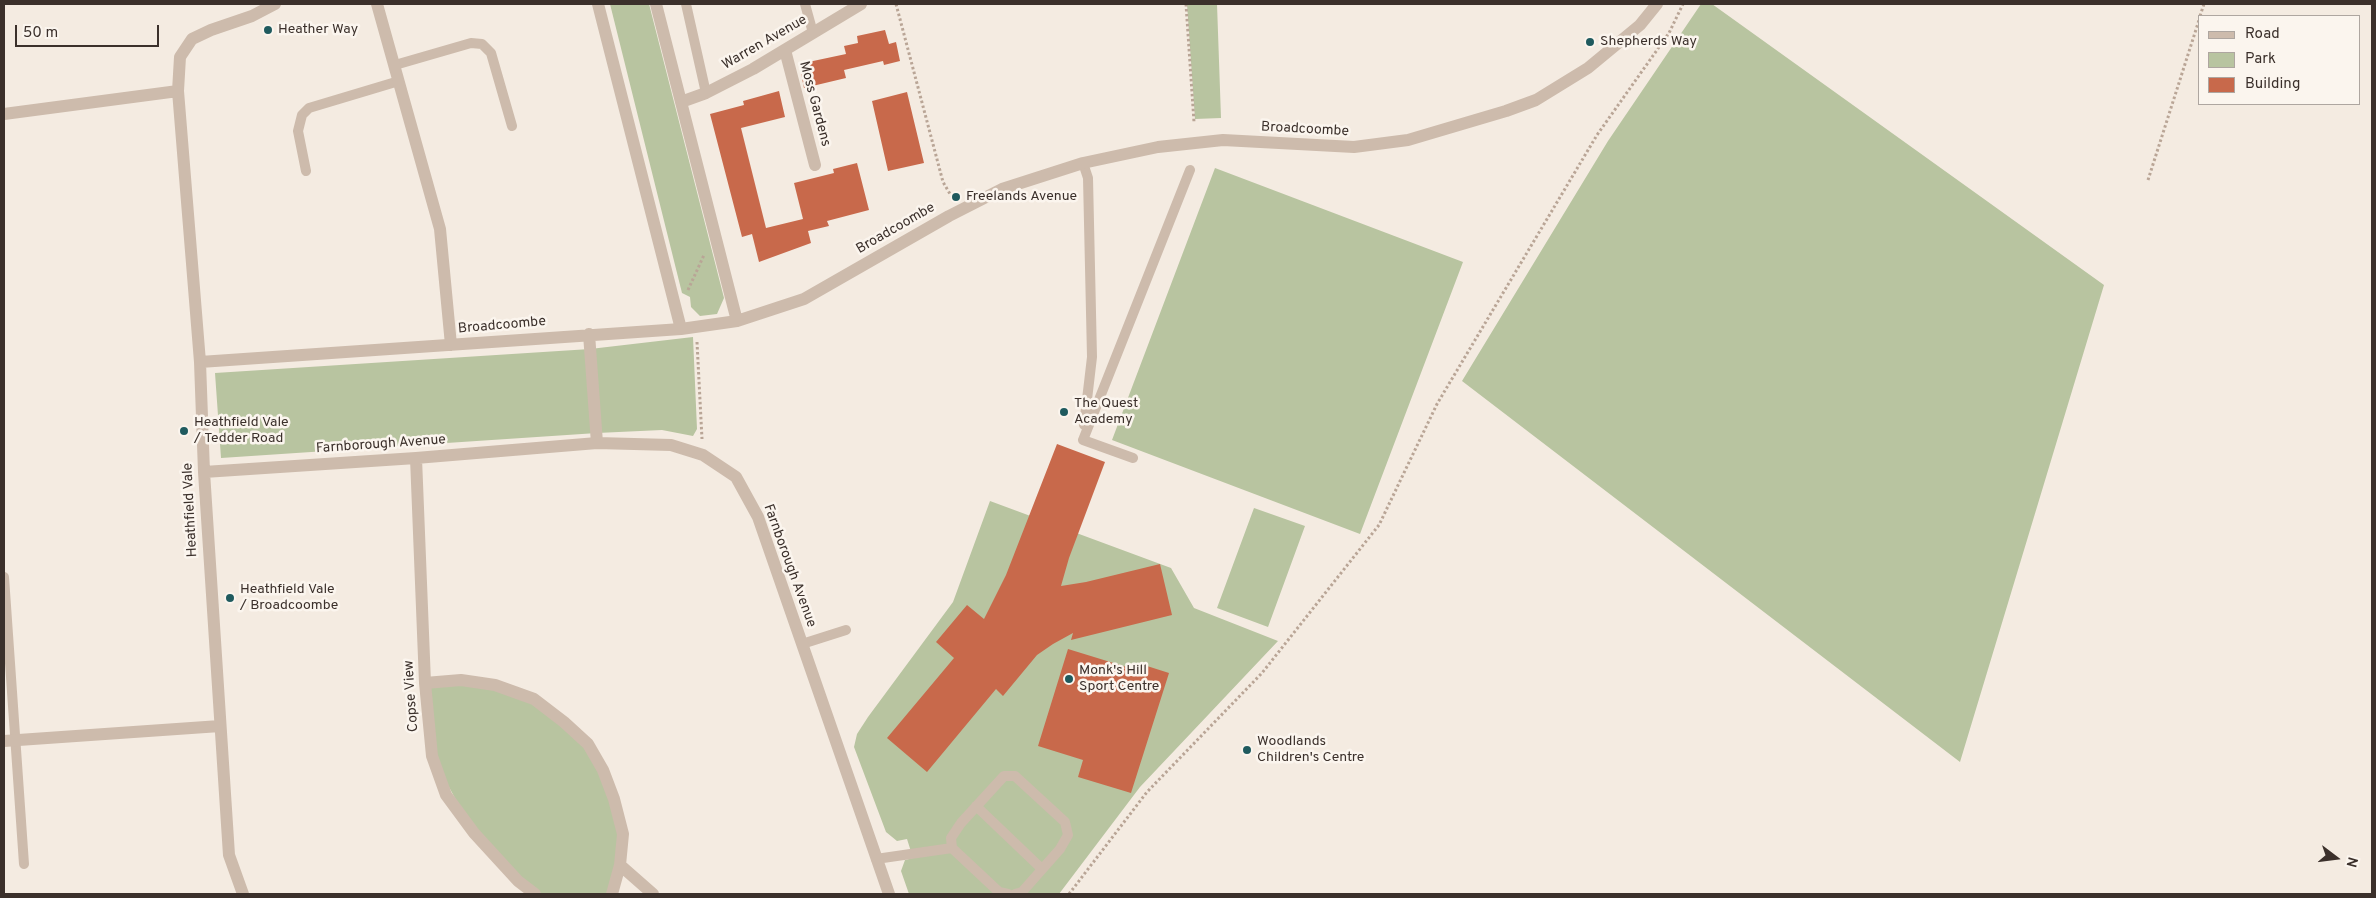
<!DOCTYPE html>
<style>
body{margin:0}
#map{position:relative;width:2376px;height:898px;overflow:hidden;background:#f4ebe1;font-family:Overpass,sans-serif}
canvas{display:block}
.frame{position:absolute;inset:0;border:5px solid #3b302b;pointer-events:none}
.legend{position:absolute;left:2198px;top:15px;width:162px;height:90px;box-sizing:border-box;background:#fbf5ee;border:1px solid #aea6a0;margin:0;padding:6px 9px;list-style:none;font-size:15px;color:#3b302b}
.legend li{display:flex;align-items:center;gap:10px;height:25px}
.legend b{width:25px;border:1px solid #aea6a0}
.north{position:absolute;left:2311px;top:833px;width:50px;height:50px;-webkit-text-stroke:4px #fbf5ee;paint-order:stroke;rotate:105deg;font-size:14px;font-weight:700;line-height:20px;text-align:center;color:#3b302b}
.north::after{content:'';display:block;margin:auto;width:18px;height:22px;background:#3b302b;clip-path:polygon(50% 0,100% 100%,50% 72%,0 100%)}
.scale{position:absolute;left:15px;top:25px;width:144px;height:22px;box-sizing:border-box;border:2px solid #3b302b;border-top:0;padding-left:6px;font-size:15px;line-height:18px;white-space:nowrap;color:#3b302b;-webkit-text-stroke:4px #fbf5ee;paint-order:stroke}
</style>
<div id="map">
<canvas width="2376" height="898"></canvas>
<div class="frame"></div>
<ul class="legend">
<li><b style="height:6px;background:#cdbbac"></b>Road</li>
<li><b style="height:14px;background:#b8c4a0"></b>Park</li>
<li><b style="height:14px;background:#c8694b"></b>Building</li>
</ul>
<div class="north">N</div>
<div class="scale">50 m</div>
</div>
<script>
const g = document.querySelector('canvas').getContext('2d');
g.lineJoin = 'round';
function fill(path, color) { g.fillStyle = color; g.fill(path, 'evenodd'); }
const shape = rows => new Path2D(rows.map(r => 'M' + r).join(''));
function trace(path, color, width, dash) { g.strokeStyle = color; g.lineWidth = width; g.lineCap = dash ? 'butt' : 'round'; g.setLineDash(dash || []); g.stroke(path); }
function drawText(font, color, halo, rows, align = 'center') {
  g.font = font + ' Overpass,sans-serif'; g.lineWidth = 5; g.setLineDash([]); g.textBaseline = 'middle'; g.strokeStyle = halo; g.fillStyle = color; for (const [text, x, y, turn = 0] of rows) {
    g.save(); g.translate(x, y); g.rotate((+turn || 0) * Math.PI / 180); g.textAlign = isNaN(turn) ? turn : align; if (halo) g.strokeText(text, 0, 0); g.fillText(text, 0, 0); g.restore();
  }
}
fill(shape([
 [610,4,649,4,724,298,717,314,700,316,691,307,690,297,682,293],
 [1187,4,1217,4,1221,118,1195,119],
 [1701,4,1712,4,2104,285,1960,762,1462,381,1608,141],
 [1215,168,1463,262,1360,534,1112,440],
 [693,337,697,429,693,436,662,430,597,433,221,458,215,373,590,349],
 [990,501,1171,568,1194,608,1278,641,1140,787,1059,894,909,894,901,871,905,860,913,858,907,839,897,841,886,832,854,747,857,734,868,717,953,602],
 [1254,508,1305,526,1268,627,1217,608],
 [461,680,534,699,588,744,623,834,612,894,535,894,474,833,432,756,425,683]
]), '#b8c4a0');
fill(shape([
 [885,30,889,44,896,42,900,61,884,65,883,61,844,70,846,78,804,88,799,64,846,54,844,46,858,43,857,36],
 [779,91,785,117,741,128,766,228,803,219,794,183,834,173,833,169,857,163,869,210,827,221,829,226,808,231,811,243,759,262,752,234,742,237,710,114,744,105,743,101],
 [907,92,924,163,888,171,872,101],
 [1057,444,1105,462,1069,558,1061,586,1086,582,1160,564,1172,615,1071,640,1073,633,1053,644,1037,655,1003,696,996,689,927,772,887,738,954,658,936,642,967,605,984,619,1006,575],
 [1068,649,1146,673,1147,666,1169,673,1131,793,1078,777,1083,760,1038,746]
]), '#c8694b');
trace(shape([
 [896,4,943,182,953,199],
 [1186,4,1194,122],
 [2200,16,2204,4],
 [2148,180,2200,17],
 [688,290,704,255],
 [697,342,702,439],
 [1069,894,1147,792,1262,673,1379,525,1437,404,1597,135,1669,33,1683,4]
]), '#b9a596', 3, [2.5, 2.5]);
trace(shape([
 [686,4,706,93],
 [805,4,813,33],
 [395,65,471,43,482,44,491,53,512,126],
 [1083,163,1088,178,1092,357,1084,425],
 [306,171,298,131,302,115,309,108,399,81],
 [1133,458,1083,440,1190,170],
 [4,577,24,864],
 [802,644,846,630],
 [976,806,1042,869],
 [876,859,952,848],
 [1008,894,999,892,952,848,951,838,961,823,1004,776,1015,776,1065,822,1068,835,1060,849,1022,892,1015,894]
]), '#cdbbac', 10);
trace(shape([
 [377,4,440,229,451,345],
 [598,4,681,329],
 [656,4,737,321],
 [785,50,815,165],
 [681,102,706,93,753,69,861,4],
 [4,114,178,91],
 [589,334,597,443],
 [200,362,681,329,737,321,804,299,949,216,1002,189,1083,163,1158,147,1223,140,1354,147,1408,140,1506,111,1536,100,1588,68,1640,25,1657,4],
 [416,458,425,683,432,756,446,795,474,833,518,881,535,894],
 [204,472,416,458,597,443,671,445,703,455,736,477,758,517,889,894],
 [425,683,461,680,495,685,534,699,564,722,588,744,603,770,614,799,623,834,620,865,612,894],
 [4,741,220,726],
 [620,865,653,894],
 [243,894,229,855,204,472,200,362,178,91,180,57,192,39,211,30,252,16,275,4]
]), '#cdbbac', 12);
for (const [x, y, r, color] of [
 [268,30,5,"#1f5a5e"],
 [1590,42,5,"#1f5a5e"],
 [956,197,5,"#1f5a5e"],
 [1064,412,5,"#1f5a5e"],
 [184,431,5,"#1f5a5e"],
 [230,598,5,"#1f5a5e"],
 [1069,679,5,"#1f5a5e"],
 [1247,750,5,"#1f5a5e"]
]) { const dot = new Path2D(); dot.arc(x, y, r, 0, 2 * Math.PI); g.fillStyle = color; g.fill(dot); trace(dot, '#fbf5ee', 2); }
drawText('14px', '#3b302b', '#fbf5ee', [
 ["Heather Way",278,30],
 ["Shepherds Way",1600,42],
 ["Freelands Avenue",966,197],
 ["The Quest",1074,404],
 ["Academy",1074,420],
 ["Heathfield Vale",194,423],
 ["/ Tedder Road",194,439],
 ["Heathfield Vale",240,590],
 ["/ Broadcoombe",240,606],
 ["Monk's Hill",1079,671],
 ["Sport Centre",1079,687],
 ["Woodlands",1257,742],
 ["Children's Centre",1257,758]
], 'left');
drawText('14px', '#3b302b', '#fbf5ee', [
 ["Warren Avenue",765,43,-30],
 ["Moss Gardens",814,104,75],
 ["Broadcoombe",1305,130,3],
 ["Broadcoombe",896,229,-30],
 ["Broadcoombe",502,326,-5],
 ["Farnborough Avenue",381,445,-4],
 ["Heathfield Vale",191,510,-93],
 ["Farnborough Avenue",789,566,70],
 ["Copse View",412,696,-94]
]);
</script>
